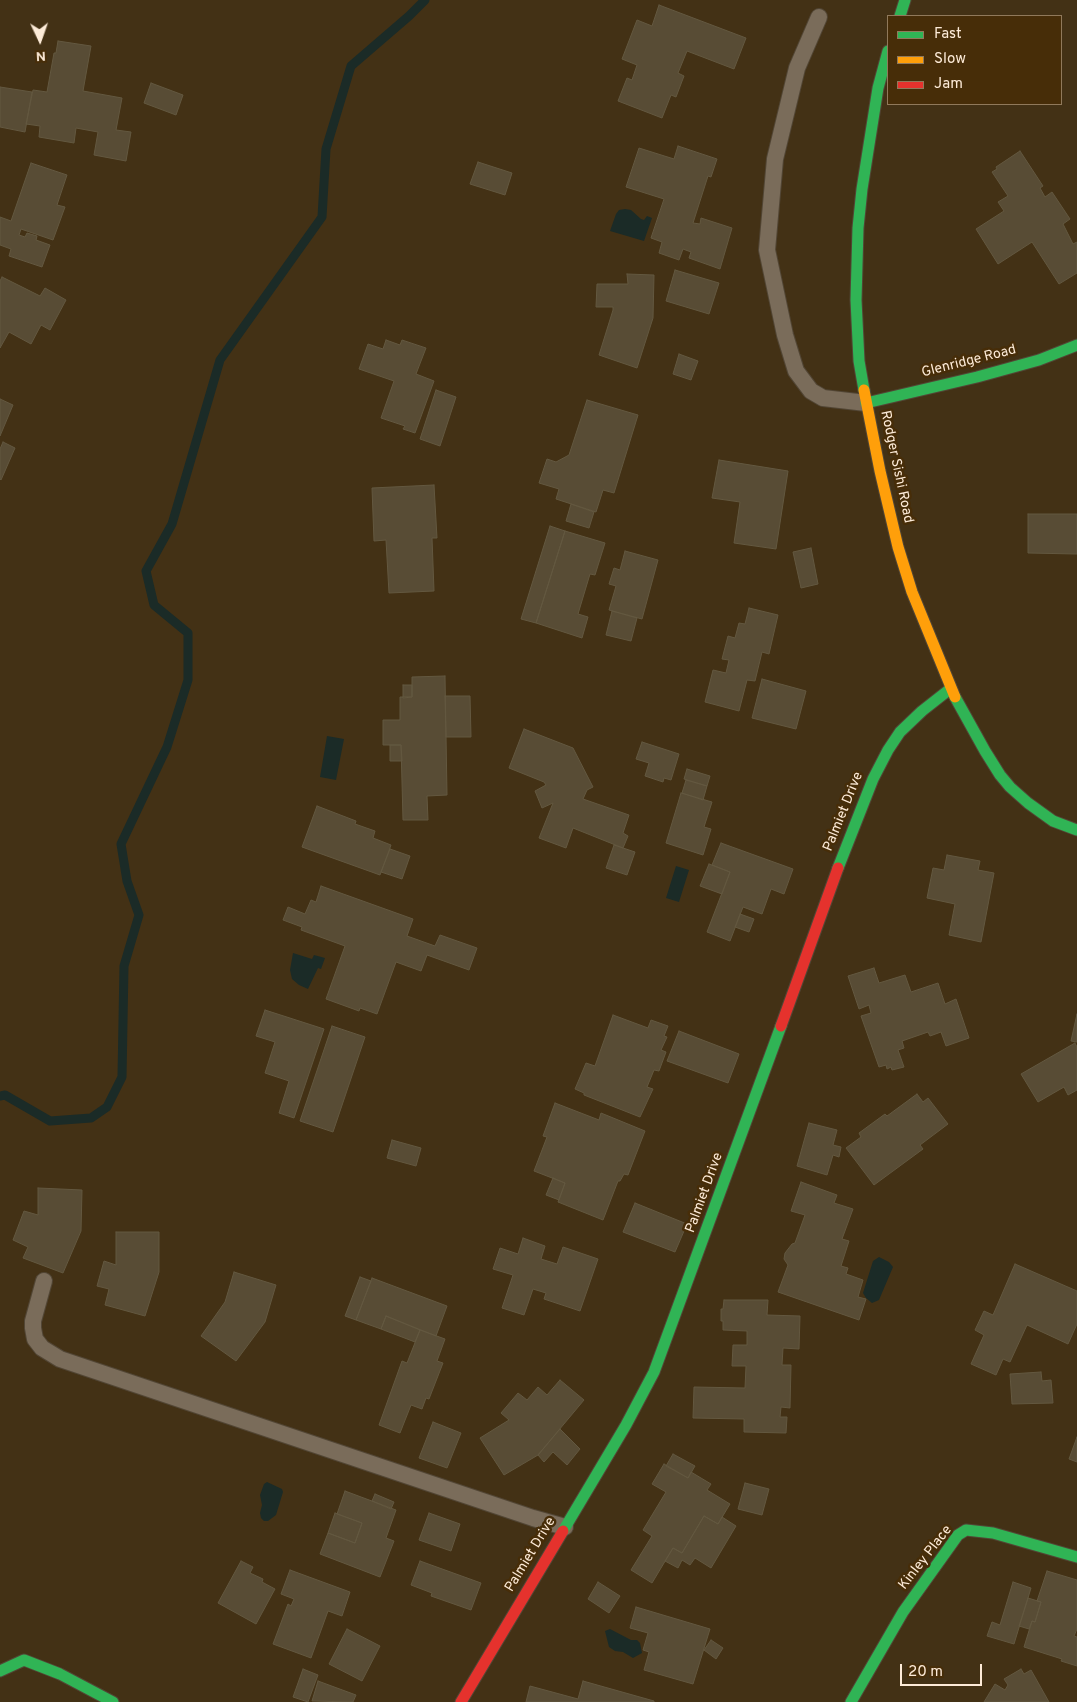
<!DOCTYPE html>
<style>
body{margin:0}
#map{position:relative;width:1077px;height:1702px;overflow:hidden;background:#433115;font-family:Overpass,sans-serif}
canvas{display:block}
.legend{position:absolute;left:887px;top:15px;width:175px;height:90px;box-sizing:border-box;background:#472d08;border:1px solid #90795b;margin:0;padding:6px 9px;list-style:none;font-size:15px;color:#fdebd8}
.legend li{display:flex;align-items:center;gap:10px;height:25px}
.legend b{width:25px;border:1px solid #90795b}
.north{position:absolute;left:15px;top:15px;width:50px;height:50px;-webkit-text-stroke:4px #472d08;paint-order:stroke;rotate:177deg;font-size:14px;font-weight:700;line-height:20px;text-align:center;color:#fdebd8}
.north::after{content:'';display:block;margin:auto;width:18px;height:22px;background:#fdebd8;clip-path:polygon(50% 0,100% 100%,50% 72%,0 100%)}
.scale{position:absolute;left:900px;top:1664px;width:82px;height:22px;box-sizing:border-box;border:2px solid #fdebd8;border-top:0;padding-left:6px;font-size:15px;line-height:18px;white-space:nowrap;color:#fdebd8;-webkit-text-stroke:4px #472d08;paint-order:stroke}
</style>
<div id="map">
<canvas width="1077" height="1702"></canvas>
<ul class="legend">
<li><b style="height:6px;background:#30b455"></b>Fast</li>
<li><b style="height:6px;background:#ff9f0a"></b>Slow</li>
<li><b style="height:6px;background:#e5322d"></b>Jam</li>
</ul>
<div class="north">N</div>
<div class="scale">20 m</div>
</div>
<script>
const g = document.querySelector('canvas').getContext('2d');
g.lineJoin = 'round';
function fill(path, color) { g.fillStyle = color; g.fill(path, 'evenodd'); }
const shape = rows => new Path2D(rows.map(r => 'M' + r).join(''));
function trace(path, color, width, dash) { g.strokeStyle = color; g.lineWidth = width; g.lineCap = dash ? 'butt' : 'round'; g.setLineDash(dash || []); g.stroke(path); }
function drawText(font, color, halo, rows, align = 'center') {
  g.font = font + ' Overpass,sans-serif'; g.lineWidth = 5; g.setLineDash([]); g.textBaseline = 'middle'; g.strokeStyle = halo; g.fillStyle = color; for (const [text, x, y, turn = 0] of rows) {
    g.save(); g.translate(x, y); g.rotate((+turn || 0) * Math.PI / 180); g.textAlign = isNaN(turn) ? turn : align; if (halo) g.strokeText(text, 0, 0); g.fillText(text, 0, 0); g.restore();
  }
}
fill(shape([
 [625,209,631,210,641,219,644,220,647,216,652,218,644,241,610,231,616,214,619,210],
 [327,736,344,739,336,780,320,777],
 [676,866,689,870,679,902,666,898],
 [293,953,312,959,314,955,325,958,321,969,318,968,308,989,299,985,292,979,290,970],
 [879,1257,889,1262,893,1267,879,1300,872,1303,866,1298,863,1293,873,1261],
 [267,1482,282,1489,283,1492,276,1515,268,1521,264,1521,261,1518,260,1513,262,1505,260,1495,264,1484],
 [610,1629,631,1640,637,1640,640,1643,642,1653,633,1658,623,1652,615,1651,609,1647,605,1631]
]), '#1b2b27');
trace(shape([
 [0,1096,5,1095,50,1121,91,1118,107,1107,122,1077,124,966,139,915,127,881,121,844,167,747,188,680,188,633,154,605,146,571,172,524,220,360,322,217,326,149,351,66,409,16,425,0]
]), '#1b2b27', 9);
const building = shape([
 [659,5,746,38,734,69,687,51,678,73,684,76,676,97,671,95,662,118,618,101,627,78,632,80,637,65,622,59,637,20,652,26,659,5],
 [58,41,91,46,83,91,122,98,116,130,131,132,126,161,94,155,98,132,76,128,74,143,39,137,40,126,26,124,33,90,47,92,54,53,56,53,58,41],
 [151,83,183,95,176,115,144,103,151,83],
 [0,87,32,92,25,132,0,127,0,87],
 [678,146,717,159,711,177,708,176,693,223,700,224,701,218,732,228,720,269,689,258,691,252,683,249,679,260,659,253,662,242,651,238,664,199,626,187,639,148,674,159,678,146],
 [1020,151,1043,186,1040,188,1045,197,1052,192,1070,219,1063,224,1073,244,1077,242,1077,273,1059,284,1032,242,998,264,976,229,1004,211,998,202,1008,196,992,172,997,169,996,167,1020,151],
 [478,162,512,173,505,195,470,184,478,162],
 [31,163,67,175,57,205,65,207,53,240,21,229,19,235,25,237,27,233,37,236,36,240,50,245,42,267,9,256,11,249,0,245,0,217,11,221,31,163],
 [675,270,719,283,709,314,666,301,675,270],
 [627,274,654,275,653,318,637,368,599,355,613,310,613,307,596,307,597,284,628,284,627,274],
 [2,277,40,296,45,288,66,300,50,330,41,325,31,344,9,332,0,348,0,281,2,277],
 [386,340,400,345,402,340,426,348,416,374,434,381,415,433,403,429,405,426,381,418,394,381,359,369,368,344,383,349,386,340],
 [679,354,698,361,691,380,673,374,679,354],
 [436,390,456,397,440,446,420,439,436,390],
 [0,399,13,405,0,436,0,399],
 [587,400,638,415,614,493,603,490,596,512,556,499,559,489,539,483,547,459,556,462,569,455,587,400],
 [3,442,15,448,1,480,0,479,0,449,3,442],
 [719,460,788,471,776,549,734,543,740,502,712,498,719,460],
 [434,485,437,538,432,538,434,591,389,593,386,540,374,541,372,488,434,485],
 [571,504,594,512,589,528,566,521,571,504],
 [1028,514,1077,514,1077,554,1028,553,1028,514],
 [550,526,565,531,536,623,521,619,550,526],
 [565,531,605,543,595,575,590,574,578,614,588,617,582,638,536,623,565,531],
 [811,548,818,584,801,588,793,552,811,548],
 [625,551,658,560,642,619,609,610,616,586,609,584,614,568,620,570,625,551],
 [749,608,778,615,769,654,762,652,755,681,747,680,739,711,705,702,713,670,726,673,729,660,722,659,728,636,735,638,739,623,745,624,749,608],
 [612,611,637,618,631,641,606,635,612,611],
 [445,676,447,795,427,796,428,820,403,820,401,745,383,745,383,720,400,720,400,697,412,697,412,677,445,676],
 [762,679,806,691,796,729,752,718,762,679],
 [403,685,412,685,412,697,403,698,403,685],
 [445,696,470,696,471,737,446,737,445,696],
 [524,729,573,748,593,787,587,790,583,799,629,815,623,833,628,836,623,848,573,828,566,848,539,838,553,803,542,808,535,791,546,785,544,782,509,768,524,729],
 [642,742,679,754,671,780,664,778,663,782,645,776,649,763,636,759,642,742],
 [390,745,401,745,402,761,390,761,390,745],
 [687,769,710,776,707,786,684,779,687,769],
 [686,780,707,786,703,800,682,793,686,780],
 [681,793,712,802,704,827,711,829,703,855,666,843,681,793],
 [317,806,356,821,355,824,375,831,373,838,391,845,380,875,302,847,317,806],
 [721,843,793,869,784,894,771,889,762,914,743,907,730,941,707,932,730,872,712,865,721,843],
 [614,845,635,852,627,875,606,868,614,845],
 [390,849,410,856,402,879,381,872,390,849],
 [947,855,980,861,978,870,994,873,981,942,949,935,955,904,927,898,933,868,944,870,947,855],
 [709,864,730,872,722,894,700,886,709,864],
 [321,886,413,919,407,936,435,946,440,935,477,948,469,970,427,955,421,971,396,962,377,1014,360,1008,359,1011,326,999,345,946,301,930,302,927,283,920,288,907,305,914,311,900,316,902,321,886],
 [740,914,754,919,749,932,735,927,740,914],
 [874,968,879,983,905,975,911,992,938,983,945,1004,956,999,969,1038,946,1046,941,1032,930,1036,928,1032,902,1041,904,1048,898,1050,904,1067,892,1070,891,1067,887,1069,886,1065,879,1067,861,1016,871,1013,869,1005,859,1009,848,976,874,968],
 [265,1010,324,1029,294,1118,279,1113,289,1081,265,1073,275,1042,256,1036,265,1010],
 [1077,1014,1077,1042,1071,1041,1077,1014],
 [613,1015,648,1028,651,1020,668,1026,664,1036,667,1037,661,1050,666,1052,659,1071,654,1070,647,1087,653,1089,640,1117,584,1095,584,1093,575,1089,586,1063,595,1066,613,1015],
 [332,1026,365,1037,333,1132,300,1121,332,1026],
 [679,1031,739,1054,728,1083,667,1061,679,1031],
 [1075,1043,1077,1047,1077,1090,1068,1095,1064,1087,1038,1102,1021,1074,1075,1043],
 [917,1094,923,1102,928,1098,948,1124,920,1145,923,1149,874,1185,846,1148,861,1137,859,1133,885,1114,887,1116,917,1094],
 [555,1103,599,1120,601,1113,645,1131,628,1175,624,1174,620,1181,618,1181,603,1220,558,1202,565,1183,534,1171,547,1137,543,1136,555,1103],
 [809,1123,837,1130,833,1145,841,1147,839,1157,833,1155,827,1175,797,1166,809,1123],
 [392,1140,421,1148,416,1166,387,1158,392,1140],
 [553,1178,565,1183,559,1200,546,1195,553,1178],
 [801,1182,837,1195,834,1203,853,1209,842,1239,849,1241,841,1266,848,1268,846,1274,863,1280,858,1297,866,1299,859,1320,778,1292,788,1265,784,1259,785,1253,792,1244,795,1243,805,1215,791,1211,801,1182],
 [38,1188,82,1190,81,1231,63,1273,23,1258,28,1247,13,1240,24,1211,38,1215,38,1188],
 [635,1203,687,1224,675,1252,623,1232,635,1203],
 [116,1232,159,1232,159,1272,145,1316,105,1305,109,1289,97,1286,104,1261,116,1265,116,1232],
 [523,1238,545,1246,541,1259,557,1264,563,1247,598,1259,580,1311,544,1299,546,1293,533,1289,524,1315,502,1308,513,1275,493,1269,500,1248,518,1254,523,1238],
 [1015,1264,1077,1291,1077,1324,1068,1344,1027,1325,1010,1362,1003,1359,996,1375,971,1364,984,1335,975,1330,984,1311,993,1315,1015,1264],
 [234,1272,276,1285,265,1322,236,1361,201,1336,225,1302,234,1272],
 [360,1277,371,1281,356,1320,345,1316,360,1277],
 [372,1278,447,1306,436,1336,386,1316,381,1329,356,1320,372,1278],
 [724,1300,768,1300,767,1315,800,1316,799,1349,783,1348,782,1365,791,1365,790,1408,781,1407,780,1417,787,1417,786,1433,744,1432,744,1419,693,1418,694,1387,745,1388,746,1366,732,1366,733,1345,747,1345,747,1331,723,1330,723,1321,721,1321,721,1309,723,1309,724,1300],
 [386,1316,420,1330,415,1342,381,1329,386,1316],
 [420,1330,445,1339,437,1361,443,1363,429,1399,426,1398,422,1409,411,1405,400,1433,379,1425,402,1361,407,1363,420,1330],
 [1041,1372,1042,1381,1051,1380,1053,1403,1012,1404,1010,1374,1041,1372],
 [560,1380,584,1400,538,1455,504,1475,480,1438,509,1420,501,1413,518,1393,527,1400,538,1387,547,1395,560,1380],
 [433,1422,461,1433,447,1468,419,1458,433,1422],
 [560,1429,580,1449,567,1465,553,1452,544,1462,538,1455,560,1429],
 [1077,1437,1077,1462,1069,1459,1077,1437],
 [673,1454,695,1466,688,1478,666,1466,673,1454],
 [664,1464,688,1478,691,1472,711,1484,707,1490,730,1504,718,1524,704,1516,682,1553,673,1548,652,1583,631,1570,652,1536,643,1530,666,1492,652,1484,664,1464],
 [745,1483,769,1489,762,1515,738,1509,745,1483],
 [345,1491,396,1510,386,1538,394,1541,380,1577,320,1554,328,1533,355,1543,362,1523,337,1514,345,1491],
 [375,1494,394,1502,391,1509,372,1501,375,1494],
 [335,1513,362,1523,355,1543,328,1533,335,1513],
 [429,1513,460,1524,451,1551,419,1540,429,1513],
 [704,1516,718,1524,722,1517,736,1526,711,1568,695,1558,690,1565,682,1560,678,1568,665,1561,673,1548,682,1553,704,1516],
 [241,1561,253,1567,250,1573,263,1579,262,1582,275,1589,256,1624,218,1603,241,1561],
 [420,1561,481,1583,471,1610,431,1596,432,1593,411,1585,420,1561],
 [290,1570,350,1592,342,1616,328,1611,311,1658,273,1644,288,1604,291,1606,294,1599,281,1594,290,1570],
 [1047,1571,1077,1580,1077,1629,1074,1636,1077,1637,1077,1666,1061,1661,1062,1659,1024,1647,1032,1621,1035,1622,1041,1602,1037,1601,1047,1571],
 [598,1582,620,1596,609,1613,588,1599,598,1582],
 [1013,1582,1031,1588,1014,1644,987,1636,992,1622,1000,1625,1013,1582],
 [1028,1598,1041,1602,1035,1622,1032,1621,1029,1629,1019,1626,1028,1598],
 [636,1607,710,1629,693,1684,644,1670,649,1652,643,1650,648,1633,630,1628,636,1607],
 [347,1629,380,1646,362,1681,329,1664,347,1629],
 [711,1640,723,1648,716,1659,704,1650,711,1640],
 [303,1669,318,1675,308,1702,293,1697,303,1669],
 [1021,1669,1024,1674,1031,1670,1049,1702,984,1702,995,1684,1005,1690,1008,1685,1004,1679,1021,1669],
 [318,1681,356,1695,353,1702,312,1701,318,1681],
 [583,1681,654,1701,654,1702,526,1702,530,1686,578,1699,583,1681]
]);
fill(building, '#584c35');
trace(building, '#635840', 1);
const lane = shape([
 [819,17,797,68,775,159,767,250,785,335,796,371,811,391,823,398,866,403],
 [44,1281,33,1321,33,1328,35,1339,42,1348,60,1359,533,1518,565,1527]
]);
const fast = shape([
 [900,16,905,0],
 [864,390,859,361,856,300,858,228,862,189,878,88,888,51],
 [866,403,977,377,1039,360,1077,345],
 [955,697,985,751,1000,775,1010,787,1028,803,1053,821,1077,830],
 [838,868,873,779,888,750,900,732,922,711,950,689],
 [563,1531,626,1425,654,1372,781,1026],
 [0,1671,24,1660,60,1674,113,1702],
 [851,1702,903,1612,958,1535,966,1530,993,1533,1077,1557]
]);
const slow = shape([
 [864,390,880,471,898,547,912,592,955,697]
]);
const jam = shape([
 [781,1026,838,868],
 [461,1702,563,1531]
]);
trace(lane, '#524635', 18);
trace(fast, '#524635', 13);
trace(slow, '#524635', 13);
trace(jam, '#524635', 13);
trace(lane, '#7a6c5a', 16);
trace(fast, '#30b455', 11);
trace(slow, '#ff9f0a', 11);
trace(jam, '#e5322d', 11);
drawText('14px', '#fdebd8', '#472d08', [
 ["Glenridge Road",969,362,-14],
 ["Rodger Sishi Road",896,467,78],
 ["Palmiet Drive",844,812,-68],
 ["Palmiet Drive",705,1193,-70],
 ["Palmiet Drive",531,1555,-59],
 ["Kinley Place",926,1558,-52]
]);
</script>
